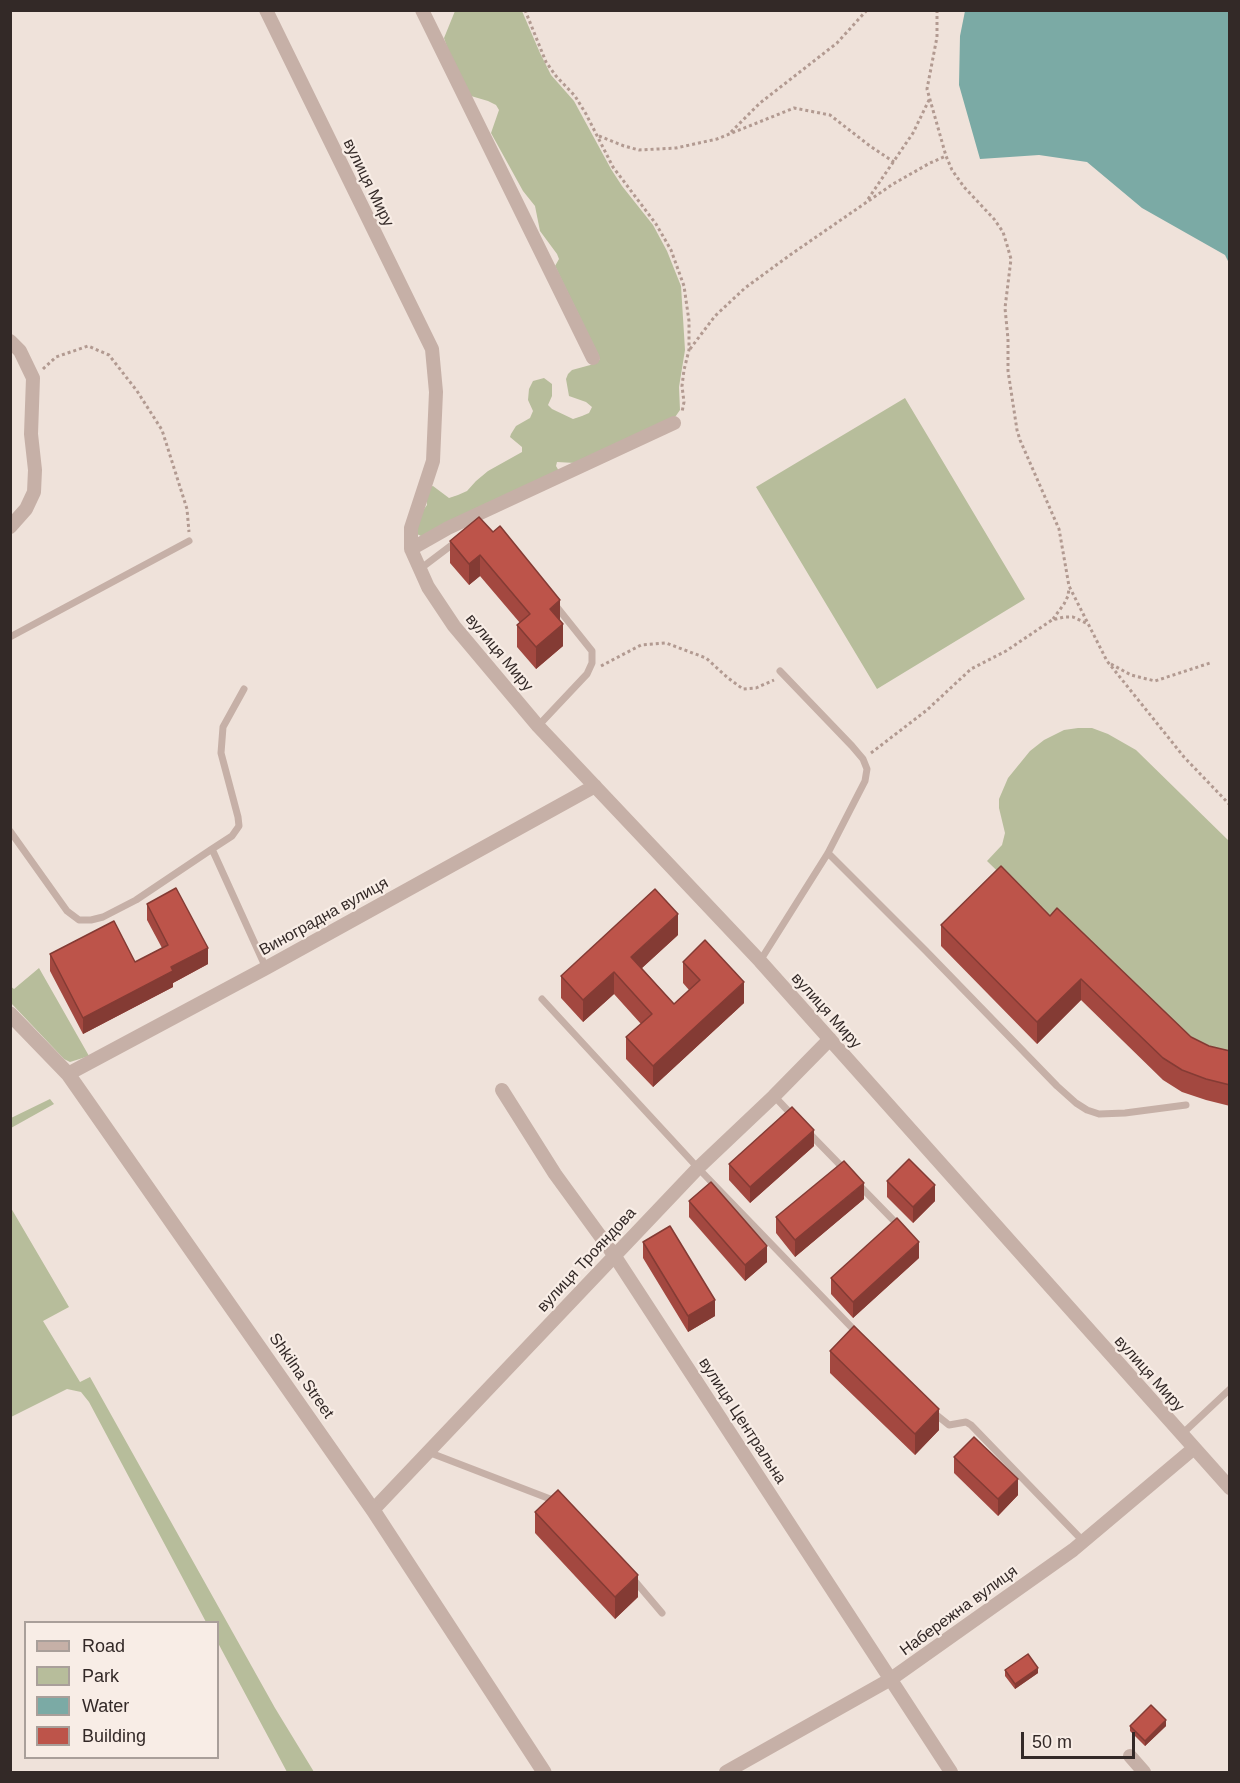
<!DOCTYPE html>
<meta charset="utf-8">
<style>
body{margin:0}
#map{position:relative;width:1240px;height:1783px;overflow:hidden;background:#efe2da;font-family:Helvetica,sans-serif}
canvas{display:block}
.frame{position:absolute;inset:0;border:12px solid #332927;pointer-events:none}
.legend{position:absolute;left:24px;top:1621px;width:195px;height:138px;box-sizing:border-box;background:#f8ede6;border:2px solid #a99f9a;margin:0;padding:8px 10px;list-style:none;font-size:18px;color:#332927}
.legend li{display:flex;align-items:center;gap:12px;height:30px}
.legend b{width:30px;border:2px solid #a99f9a}
.scale{position:absolute;left:1021px;top:1732px;width:114px;height:27px;box-sizing:border-box;border:3px solid #332927;border-top:0;padding-left:8px;font-size:18px;line-height:21px;white-space:nowrap;color:#332927;-webkit-text-stroke:4px #f8ede6;paint-order:stroke}
</style>
<div id="map">
<canvas width="1240" height="1783"></canvas>
<div class="frame"></div>
<ul class="legend">
<li><b style="height:8px;background:#c6b0a7"></b>Road</li>
<li><b style="height:16px;background:#b7bd9b"></b>Park</li>
<li><b style="height:16px;background:#7baaa5"></b>Water</li>
<li><b style="height:16px;background:#bd544a"></b>Building</li>
</ul>
<div class="scale">50 m</div>
</div>
<script>
const g = document.querySelector('canvas').getContext('2d');
g.lineJoin = 'round';
function fill(path, color) { g.fillStyle = color; g.fill(path, 'evenodd'); }
const shape = rows => new Path2D(rows.map(r => 'M' + r).join(''));
function trace(path, color, width, dash) { g.strokeStyle = color; g.lineWidth = width; g.lineCap = dash ? 'butt' : 'round'; g.setLineDash(dash || []); g.stroke(path); }
function drawText(font, color, halo, rows, align = 'center') {
  g.font = font + ' Helvetica,sans-serif'; g.lineWidth = 4.5; g.setLineDash([]); g.textBaseline = 'middle'; g.strokeStyle = halo; g.fillStyle = color; for (const [text, x, y, turn = 0] of rows) {
    g.save(); g.translate(x, y); g.rotate((+turn || 0) * Math.PI / 180); g.textAlign = isNaN(turn) ? turn : align; if (halo) g.strokeText(text, 0, 0); g.fillText(text, 0, 0); g.restore();
  }
}
fill(shape([
 [455,11,522,11,540,53,551,75,574,101,611,169,622,186,653,225,667,251,681,286,685,350,679,387,680,410,673,420,575,463,557,462,556,466,559,471,423,537,417,534,416,520,427,505,426,493,429,487,433,486,449,498,458,495,467,491,476,481,488,471,522,452,522,447,510,437,511,434,516,426,530,418,533,411,528,400,529,389,533,381,544,378,552,384,552,396,548,405,552,409,573,419,582,416,589,413,592,407,586,402,569,396,566,379,568,374,572,370,594,364,600,359,555,266,559,259,557,254,540,231,535,206,523,191,491,133,499,110,496,105,488,101,471,96,448,50,444,38],
 [905,398,1025,599,877,689,756,487],
 [1078,728,1092,728,1108,734,1136,750,1229,841,1229,1072,1191,1059,987,861,1002,845,1005,833,999,808,999,799,1008,778,1030,751,1044,740,1064,730],
 [39,968,89,1056,70,1062,64,1059,11,1003,10,986,14,989],
 [50,1099,54,1104,11,1128,11,1118],
 [11,1208,69,1307,43,1321,80,1382,90,1377,275,1708,314,1772,287,1772,218,1643,218,1622,206,1622,89,1402,81,1392,67,1389,11,1417]
]), '#b7bd9b');
fill(shape([
 [965,11,1229,11,1229,263,1225,255,1142,208,1087,162,1039,155,980,159,959,85,960,36]
]), '#7baaa5');
trace(shape([
 [525,10,546,62,556,76,575,96,586,114,613,167,656,224,671,250,684,286,689,321,689,350,684,370,682,386,684,402,682,412],
 [937,10,937,37,927,89,946,156,952,170,964,187,994,219,1003,232,1007,245,1011,259,1005,308,1008,339,1008,371,1017,430,1020,440,1059,529,1069,586,1107,661,1184,757,1230,805],
 [731,132,760,103,837,43,867,10],
 [599,136,624,146,639,150,676,148,717,139,794,108,830,115,870,146,894,162],
 [868,199,913,133,929,100],
 [690,349,715,316,745,288,790,255,893,184,930,163,946,156],
 [43,369,56,357,88,346,109,355,137,391,162,430,187,509,189,532],
 [1053,619,1064,604,1068,596,1069,588],
 [1111,664,1131,675,1155,681,1210,663],
 [601,666,641,645,666,643,706,658,728,678,743,689,756,688,774,680],
 [871,753,927,710,971,669,1006,651,1052,620,1064,617,1073,617,1086,623]
]), '#b29a91', 3, [3, 3]);
trace(shape([
 [420,569,457,541],
 [10,637,189,541],
 [244,689,223,727,221,753,238,817,239,826,232,836,212,849,266,968],
 [538,726,587,674,592,663,592,651,556,606],
 [10,831,67,911,79,920,91,920,103,917,136,900,212,849],
 [828,853,926,951,1057,1086,1076,1103,1087,1110,1099,1114,1125,1113,1186,1105],
 [760,961,828,853,865,781,867,769,863,759,852,746,780,671],
 [542,999,698,1168,857,1333],
 [774,1096,793,1116],
 [809,1133,845,1170],
 [859,1185,899,1226],
 [934,1413,949,1425,966,1422,971,1425,1083,1541],
 [1181,1435,1230,1389],
 [428,1452,558,1502],
 [634,1580,662,1613]
]), '#c6b0a7', 7);
trace(shape([
 [266,10,432,349,436,392,433,461,411,528,411,549],
 [422,10,593,358],
 [10,341,20,351,33,378,31,434,35,470,34,492,26,509,10,527],
 [674,423,448,528,411,549,428,587,454,626,538,726,760,961,1230,1488],
 [68,1074,266,968,595,786],
 [502,1090,555,1174,614,1255,951,1772],
 [373,1510,698,1168,774,1096,830,1039],
 [1130,1756,1144,1772],
 [726,1772,891,1679,1073,1550,1193,1449]
]), '#c6b0a7', 14);
trace(shape([
 [10,1014,68,1074,373,1510,544,1772]
]), '#c6b0a7', 15);
fill(shape([
 [479,517,560,621,563,646,536,669,517,647,517,625,520,623,480,576,469,585,450,563,450,541],
 [147,904,208,964,173,983,173,987,83,1034,50,971,50,954,135,962,162,948,147,920],
 [1050,916,1191,1037,1209,1046,1230,1051,1230,1106,1206,1100,1182,1092,1163,1080,1081,1000,1037,1044,941,946,941,925],
 [678,935,642,968,674,1004,689,990,683,983,683,962,744,1003,653,1087,626,1059,626,1037,641,1024,614,994,583,1022,561,998,561,976],
 [814,1146,750,1203,729,1180,729,1164],
 [887,1181,935,1201,913,1223,887,1197],
 [864,1199,795,1257,776,1233,776,1217],
 [689,1201,767,1262,745,1281,689,1217],
 [643,1242,715,1316,688,1332,643,1258],
 [919,1258,853,1318,831,1294,831,1278],
 [830,1351,939,1430,915,1455,830,1373],
 [954,1457,1018,1495,998,1516,954,1473],
 [535,1512,638,1597,615,1619,535,1533],
 [1005,1670,1038,1673,1015,1689,1005,1676],
 [1130,1726,1166,1726,1145,1746,1130,1731]
]), '#a34840');
fill(shape([
 [480,555,480,576,469,585,469,564],
 [560,600,560,621,550,609],
 [563,624,563,646,536,669,536,647],
 [678,914,678,935,631,978,631,957],
 [208,948,208,964,173,983,173,987,83,1034,83,1018,171,967],
 [614,972,614,994,583,1022,583,1000],
 [1081,979,1081,1000,1037,1044,1037,1022],
 [744,982,744,1003,653,1087,653,1066],
 [814,1130,814,1146,750,1203,750,1187],
 [864,1183,864,1199,795,1257,795,1240],
 [935,1185,935,1201,913,1223,913,1207],
 [919,1242,919,1258,853,1318,853,1302],
 [767,1246,767,1262,745,1281,745,1265],
 [715,1300,715,1316,688,1332,688,1316],
 [939,1409,939,1430,915,1455,915,1434],
 [1018,1479,1018,1495,998,1516,998,1499],
 [638,1575,638,1597,615,1619,615,1597],
 [1038,1668,1038,1673,1015,1689,1015,1684],
 [1166,1720,1166,1726,1145,1746,1145,1741]
]), '#843b34');
const building = shape([
 [479,517,493,532,500,526,560,600,550,609,563,624,536,647,517,625,530,614,480,555,469,564,450,541,479,517],
 [1001,866,1050,916,1057,908,1191,1037,1209,1046,1230,1051,1230,1085,1206,1079,1182,1070,1163,1058,1081,979,1037,1022,941,925,1001,866],
 [176,888,208,948,171,967,173,971,83,1018,50,954,114,921,135,962,168,945,147,904,176,888],
 [655,889,678,914,631,957,674,1004,700,980,683,962,705,940,744,982,653,1066,626,1037,652,1014,614,972,583,1000,561,976,655,889],
 [792,1107,814,1130,750,1187,729,1164,792,1107],
 [909,1159,935,1185,913,1207,887,1181,909,1159],
 [844,1161,864,1183,795,1240,776,1217,844,1161],
 [711,1182,767,1246,745,1265,689,1201,711,1182],
 [897,1218,919,1242,853,1302,831,1278,897,1218],
 [670,1226,715,1300,688,1316,643,1242,670,1226],
 [854,1326,939,1409,915,1434,830,1351,854,1326],
 [974,1437,1018,1479,998,1499,954,1457,974,1437],
 [558,1490,638,1575,615,1597,535,1512,558,1490],
 [1028,1654,1038,1668,1015,1684,1005,1670,1028,1654],
 [1151,1705,1166,1720,1145,1741,1130,1726,1151,1705]
]);
fill(building, '#bd544a');
trace(building, '#843b34', 1.5);
drawText('16px', '#332927', '#f8ede6', [
 ["вулиця Миру",368,183,64],
 ["вулиця Миру",499,653,50],
 ["Виноградна вулиця",324,917,-29],
 ["вулиця Миру",826,1011,48],
 ["вулиця Трояндова",587,1260,-47],
 ["вулиця Миру",1149,1374,48],
 ["Shkilna Street",301,1376,55],
 ["вулиця Центральна",742,1421,57],
 ["Набережна вулиця",959,1611,-36]
]);
</script>
